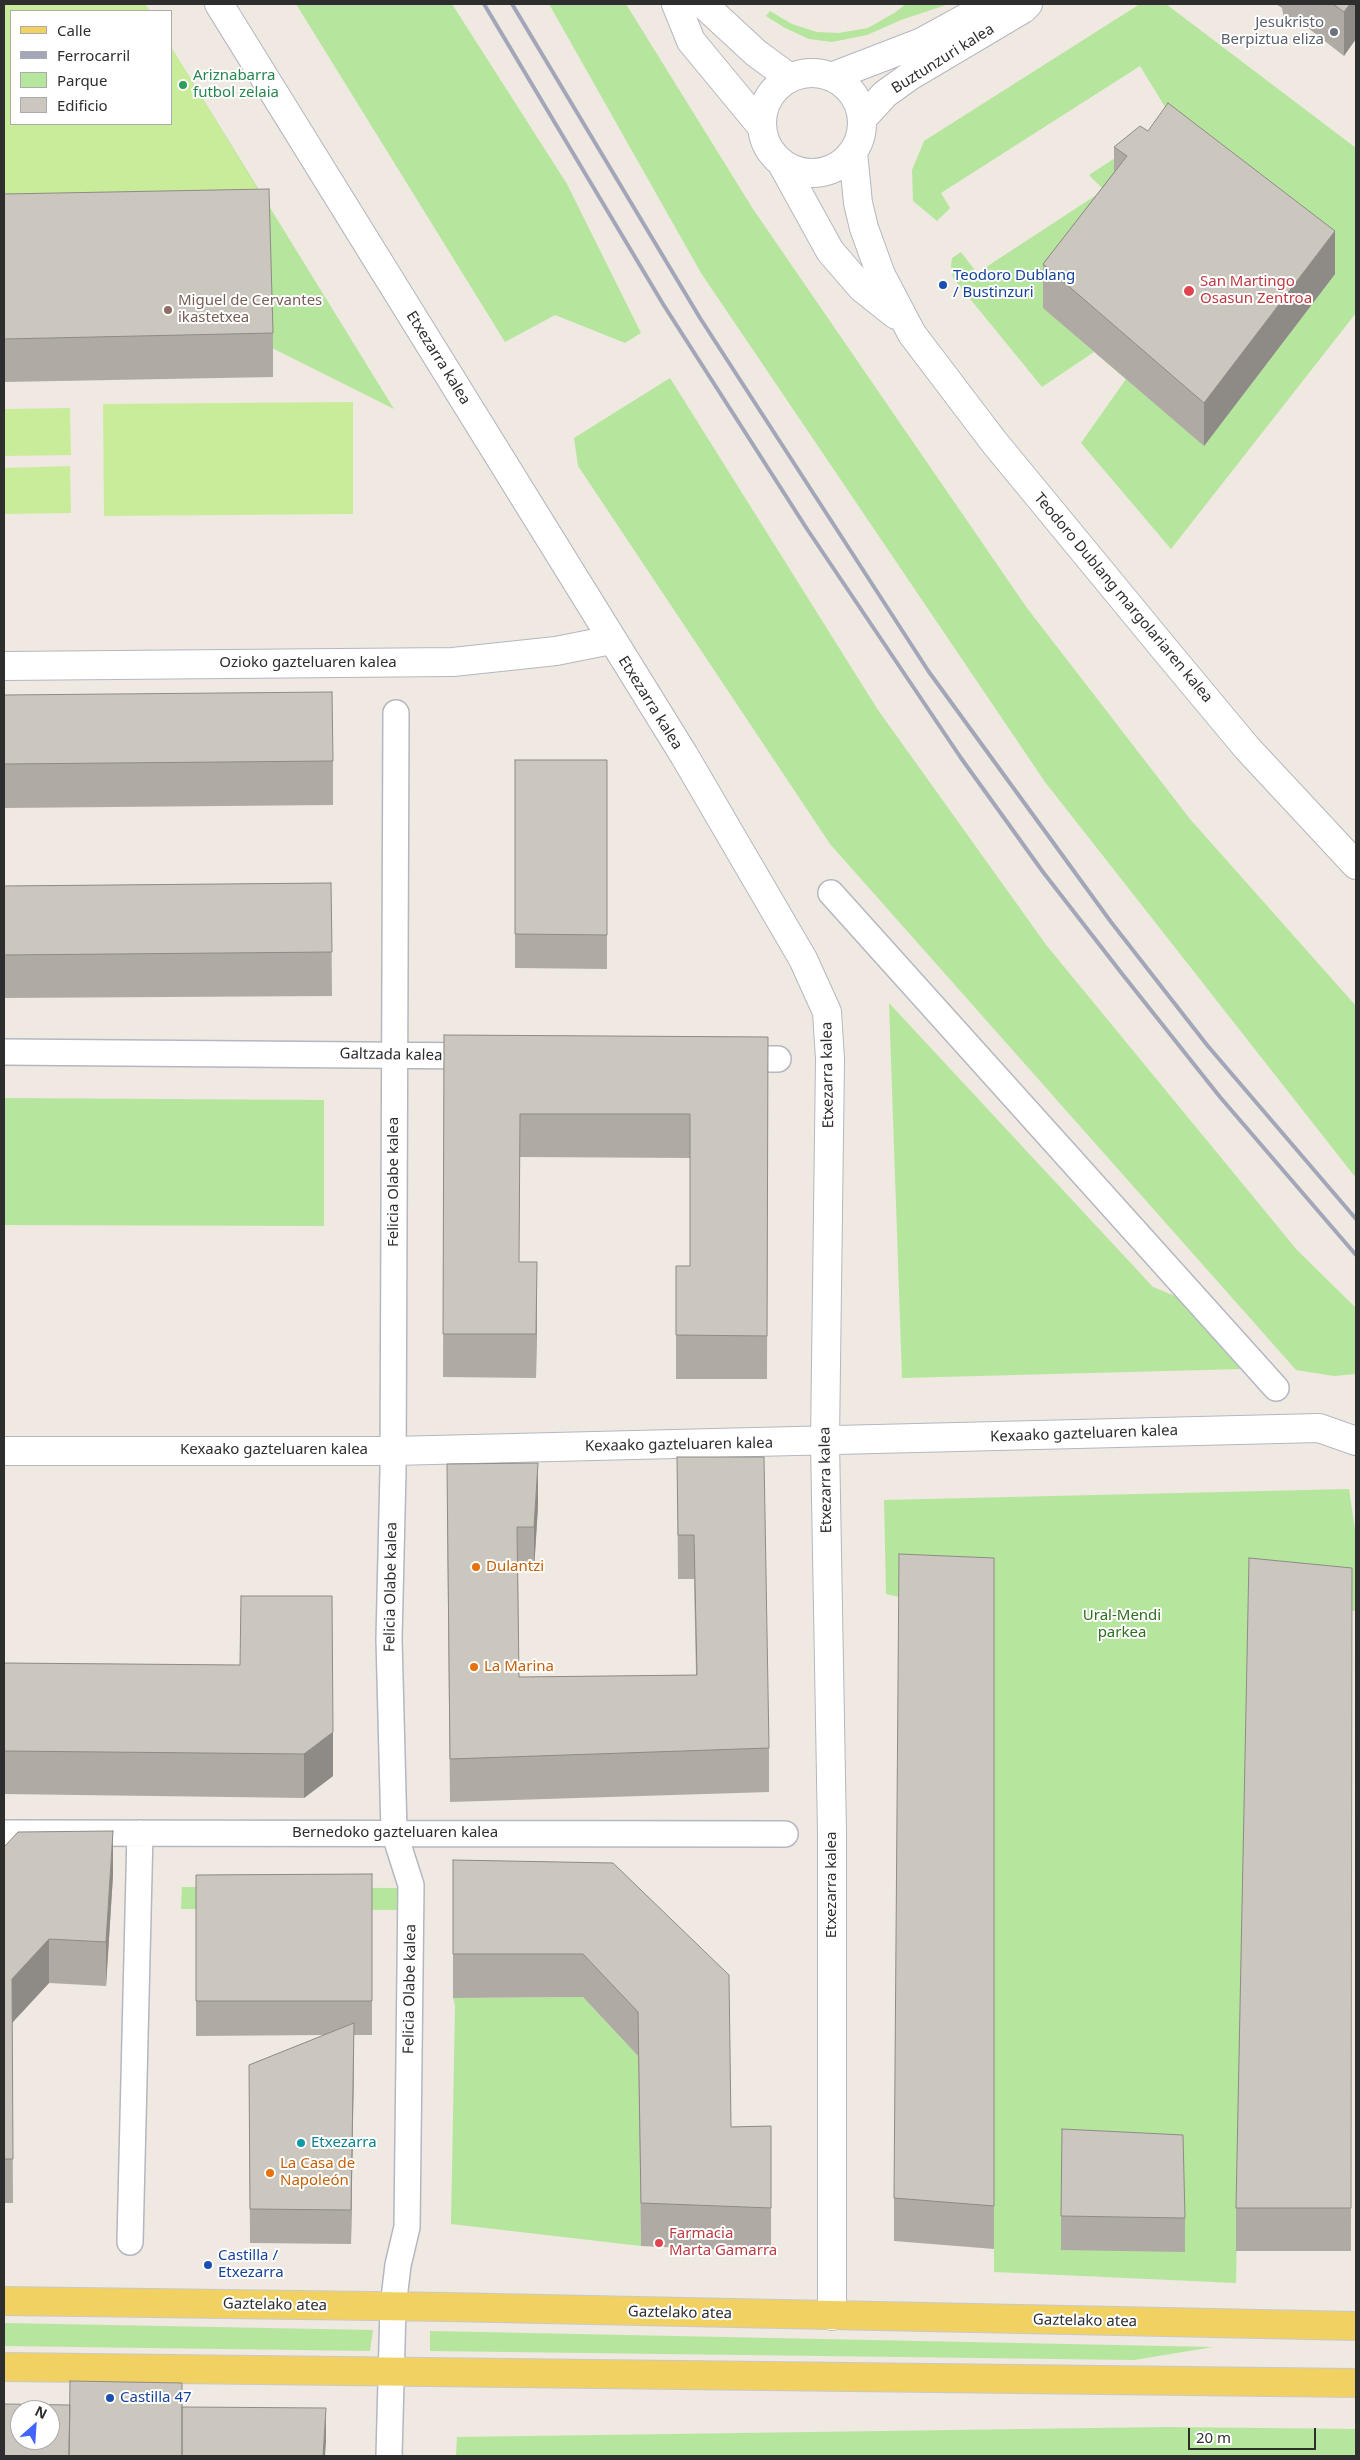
<!DOCTYPE html>
<meta charset="utf-8">
<style>
body{margin:0}
#map{position:relative;width:1360px;height:2460px;overflow:hidden;background:#efe9e1;font-family:"Noto Sans",sans-serif}
canvas{display:block}
.frame{position:absolute;inset:0;border:5px solid #2e2e2e;pointer-events:none}
.legend{position:absolute;left:10px;top:10px;width:162px;height:115px;box-sizing:border-box;background:#fff;border:1px solid #ababab;margin:0;padding:6px 9px;list-style:none;font-size:15px;color:#2e2e2e}
.legend li{display:flex;align-items:center;gap:10px;height:25px}
.legend b{width:25px;border:1px solid #ababab}
.north{position:absolute;left:10px;top:2400px;width:50px;height:50px;box-sizing:border-box;background:#fff;border:1px solid #ababab;border-radius:50%;rotate:26deg;font-size:14px;font-weight:700;line-height:20px;text-align:center;color:#2e2e2e}
.north::after{content:'';display:block;margin:auto;width:18px;height:22px;background:#4264fb;clip-path:polygon(50% 0,100% 100%,50% 72%,0 100%)}
.scale{position:absolute;left:1188px;top:2428px;width:128px;height:22px;box-sizing:border-box;border:2px solid #2e2e2e;border-top:0;padding-left:6px;font-size:15px;line-height:18px;white-space:nowrap;color:#2e2e2e;-webkit-text-stroke:4px #fff;paint-order:stroke}
</style>
<div id="map">
<canvas width="1360" height="2460"></canvas>
<div class="frame"></div>
<ul class="legend">
<li><b style="height:6px;background:#f2d163"></b>Calle</li>
<li><b style="height:6px;background:#a3a6b8"></b>Ferrocarril</li>
<li><b style="height:14px;background:#b6e59e"></b>Parque</li>
<li><b style="height:14px;background:#cbc7bf"></b>Edificio</li>
</ul>
<div class="north">N</div>
<div class="scale">20 m</div>
</div>
<script>
const g = document.querySelector('canvas').getContext('2d');
g.lineJoin = 'round';
function fill(path, color) { g.fillStyle = color; g.fill(path, 'evenodd'); }
const shape = rows => new Path2D(rows.map(r => 'M' + r).join(''));
function trace(path, color, width, dash) { g.strokeStyle = color; g.lineWidth = width; g.lineCap = dash ? 'butt' : 'round'; g.setLineDash(dash || []); g.stroke(path); }
function drawText(font, color, halo, rows, align = 'center') {
  g.font = font + ' "Noto Sans",sans-serif'; g.lineWidth = 4; g.setLineDash([]); g.textBaseline = 'middle'; g.strokeStyle = halo; g.fillStyle = color; for (const [text, x, y, turn = 0] of rows) {
    g.save(); g.translate(x, y); g.rotate((+turn || 0) * Math.PI / 180); g.textAlign = isNaN(turn) ? turn : align; if (halo) g.strokeText(text, 0, 0); g.fillText(text, 0, 0); g.restore();
  }
}
fill(shape([
 [4,4,145,4,150,11,11,11,11,124,171,124,171,47,394,409,272,348,4,238],
 [296,4,452,4,567,184,641,333,625,343,555,315,505,342],
 [549,4,626,4,753,209,1027,608,1190,819,1356,1006,1356,1178,1045,782,701,273],
 [906,4,949,4,901,20,867,35,832,42,809,39,785,28,766,16,770,11,792,24,817,32,839,33,868,28,894,13],
 [1140,4,1166,4,1356,148,1356,313,1171,549,1081,443,1126,379,1204,446,1043,308,1094,352,1042,387,953,278,951,266,952,258,961,252,977,273,1104,190,1089,175,1173,120,1140,66,941,193,950,208,937,221,913,201,912,170,924,141],
 [670,378,878,710,1047,946,1297,1250,1356,1308,1356,1374,1334,1376,1296,1370,830,844,578,466,574,438],
 [889,1003,1153,1287,1182,1299,1242,1369,902,1378],
 [4,1098,324,1100,324,1226,4,1225],
 [1349,1489,1356,1536,1356,1611,1249,1602,1236,2283,994,2272,994,1602,899,1597,886,1594,884,1500],
 [182,1887,397,1888,397,1910,181,1909],
 [583,1997,638,2056,641,2246,451,2224,455,2006,453,1998],
 [4,2323,373,2330,370,2351,4,2346],
 [430,2331,1213,2347,1134,2360,430,2351],
 [1166,2427,1356,2429,1356,2456,456,2456,457,2437]
]), '#b6e59e');
fill(shape([
 [4,4,145,4,150,11,11,11,11,124,171,124,171,47,267,205,4,210],
 [353,402,353,514,104,516,103,404],
 [70,408,71,455,4,456,4,409],
 [70,466,71,513,4,514,4,468]
]), '#c9ec9a');
const pedestrian = shape([
 [831,893,1276,1388],
 [4,1052,479,1056],
 [734,1059,778,1059],
 [4,1833,785,1834],
 [130,2242,140,1833],
 [389,2456,393,2307,398,2265,407,2227,411,1885,394,1832,389,1639,393,1471,396,713]
]);
const minor = shape([
 [219,4,684,755,803,959,827,1012,830,1059,825,1441,832,1833,832,2316],
 [676,4,691,41,762,127],
 [703,4,756,53,790,78],
 '762 123a50 50 0 1 1 100 0a50 50 0 1 1-100 0Z',
 [831,77,922,42,991,4],
 [862,119,885,94,910,76,1023,9,1028,4],
 [853,152,858,203,864,228,881,275,912,334,994,442,1167,652,1247,748,1356,865],
 [781,162,830,251,862,288,896,315],
 [4,666,453,662,556,651,611,640],
 [4,1451,393,1451,1319,1428,1356,1441]
]);
const primary = shape([
 [4,2301,447,2307,1356,2326],
 [4,2367,1356,2383]
]);
trace(pedestrian, '#b4b7c1', 28);
trace(minor, '#b4b7c1', 30);
trace(primary, '#c9c9c9', 30);
trace(pedestrian, '#fff', 25);
trace(minor, '#fff', 28);
trace(primary, '#f2d163', 28);
trace(shape([
 [484,4,663,304,807,529,961,758,1043,872,1123,975,1220,1097,1356,1255],
 [512,4,700,318,929,672,1111,922,1207,1045,1356,1219]
]), '#a3a6b8', 4);
fill(shape([
 [1276,4,1356,4,1344,56,1299,21,1285,24,1282,8],
 [1114,147,1335,274,1204,446,1043,308,1043,264,1114,172],
 [4,194,273,333,273,377,4,382],
 [4,695,333,761,333,805,4,808],
 [515,760,607,760,607,969,515,968],
 [331,883,332,996,4,998,4,886],
 [444,1035,768,1037,767,1379,676,1379,676,1266,690,1266,690,1158,520,1157,519,1262,537,1305,536,1378,443,1377],
 [677,1457,769,1748,769,1792,450,1802,447,1508,538,1506,534,1570,518,1571,519,1677,696,1675,694,1579,678,1579],
 [994,1558,994,2249,894,2241,894,2198],
 [1352,1568,1351,2251,1236,2251,1236,2208],
 [4,1663,240,1665,333,1776,304,1798,4,1794],
 [4,1847,113,1875,106,1986,49,1983,12,2023,13,2203,4,2203],
 [453,1860,613,1863,731,2127,771,2126,771,2252,641,2246,638,2056,583,1997,453,1998],
 [372,1874,372,2035,354,2035,351,2244,250,2243,249,2065,324,2035,196,2036,196,1875],
 [1061,2216,1185,2218,1185,2252,1061,2250]
]), '#afaba4');
fill(shape([
 [1350,4,1356,4,1356,39,1344,56,1344,12],
 [1335,231,1335,274,1204,446,1204,403],
 [537,1262,537,1305,536,1378,536,1334],
 [538,1463,538,1506,534,1570,534,1527],
 [333,1732,333,1776,304,1798,304,1754],
 [113,1831,113,1875,106,1986,106,1942],
 [49,1939,49,1983,12,2023,12,1979],
 [354,2023,354,2058,351,2244,351,2210],
 [326,2408,326,2442,325,2456,323,2456]
]), '#8e8b86');
const building = shape([
 [1333,4,1350,4,1344,12,1333,4],
 [1168,103,1335,231,1204,403,1043,264,1127,156,1114,147,1140,126,1148,131,1168,103],
 [269,189,273,333,4,339,4,194,269,189],
 [332,692,333,761,4,764,4,695,332,692],
 [515,760,607,760,607,935,515,934,515,760],
 [331,883,332,952,4,955,4,886,331,883],
 [444,1035,768,1037,767,1336,676,1335,676,1266,690,1266,690,1114,520,1114,519,1262,537,1262,536,1334,443,1334,444,1035],
 [677,1457,764,1457,769,1748,450,1759,447,1464,538,1463,534,1527,517,1527,519,1677,697,1675,694,1535,678,1535,677,1457],
 [899,1554,994,1558,994,2206,894,2198,899,1554],
 [1249,1558,1352,1568,1351,2208,1236,2208,1249,1558],
 [241,1596,332,1596,333,1732,304,1754,4,1751,4,1663,240,1665,241,1596],
 [113,1831,106,1942,49,1939,12,1979,13,2159,4,2159,4,1847,18,1832,113,1831],
 [453,1860,613,1863,729,1975,731,2127,771,2126,771,2208,641,2203,638,2012,583,1954,453,1954,453,1860],
 [372,1874,372,2001,196,2001,196,1875,372,1874],
 [354,2023,351,2210,250,2209,249,2065,354,2023],
 [1062,2129,1183,2135,1185,2218,1061,2216,1062,2129],
 [70,2381,182,2383,182,2456,69,2456,70,2381],
 [4,2404,70,2405,69,2456,4,2456,4,2404],
 [20,2410,50,2410,50,2440,20,2440,20,2410],
 [182,2407,326,2408,323,2456,182,2456,182,2407]
]);
fill(building, '#cbc7bf');
trace(building, '#8e8b86', 1);
for (const [x, y, r, color] of [
 [1334,32,5,"#6b7280"],
 [183,85,5,"#2e9e5b"],
 [943,285,5,"#1a4fb4"],
 [1189,291,6,"#e0444e"],
 [168,310,5,"#8d6e63"],
 [476,1567,5,"#e8710a"],
 [474,1667,5,"#e8710a"],
 [301,2143,5,"#0f9aa8"],
 [270,2173,5,"#e8710a"],
 [659,2243,5,"#e0444e"],
 [208,2265,5,"#1a4fb4"],
 [110,2398,5,"#1a4fb4"]
]) { const dot = new Path2D(); dot.arc(x, y, r, 0, 2 * Math.PI); g.fillStyle = color; g.fill(dot); trace(dot, '#fff', 2); }
drawText('15px', '#5b616d', '#fff', [
 ["Jesukristo",1324,23],
 ["Berpiztua eliza",1324,40]
], 'right');
drawText('15px', '#2e2e2e', '#fff', [
 ["Buztunzuri kalea",943,59,-32],
 ["Etxezarra kalea",438,358,58],
 ["Teodoro Dublang margolariaren kalea",1123,598,50],
 ["Ozioko gazteluaren kalea",308,663],
 ["Etxezarra kalea",650,703,58],
 ["Galtzada kalea",391,1055,1],
 ["Etxezarra kalea",828,1075,-91],
 ["Felicia Olabe kalea",394,1182,-90],
 ["Kexaako gazteluaren kalea",1084,1434,-2],
 ["Kexaako gazteluaren kalea",679,1445,-1],
 ["Kexaako gazteluaren kalea",274,1450],
 ["Etxezarra kalea",826,1480,-91],
 ["Felicia Olabe kalea",391,1587,-89],
 ["Bernedoko gazteluaren kalea",395,1833],
 ["Etxezarra kalea",832,1885,-90],
 ["Felicia Olabe kalea",410,1989,-89],
 ["Gaztelako atea",275,2305,1],
 ["Gaztelako atea",680,2313,1],
 ["Gaztelako atea",1085,2321,1]
]);
drawText('15px', '#27864d', '#fff', [
 ["Ariznabarra",193,76],
 ["futbol zelaia",193,93]
], 'left');
drawText('15px', '#164399', '#fff', [
 ["Teodoro Dublang",953,276],
 ["/ Bustinzuri",953,293],
 ["Castilla /",218,2256],
 ["Etxezarra",218,2273],
 ["Castilla 47",120,2398]
], 'left');
drawText('15px', '#be3a42', '#fff', [
 ["San Martingo",1200,282],
 ["Osasun Zentroa",1200,299],
 ["Farmacia",669,2234],
 ["Marta Gamarra",669,2251]
], 'left');
drawText('15px', '#785e54', '#fff', [
 ["Miguel de Cervantes",178,301],
 ["ikastetxea",178,318]
], 'left');
drawText('15px', '#c56008', '#fff', [
 ["Dulantzi",486,1567],
 ["La Marina",484,1667],
 ["La Casa de",280,2164],
 ["Napoleón",280,2181]
], 'left');
drawText('15px', '#2c6e1b', '#fff', [
 ["Ural-Mendi",1122,1616],
 ["parkea",1122,1633]
]);
drawText('15px', '#0d838f', '#fff', [
 ["Etxezarra",311,2143]
], 'left');
</script>
